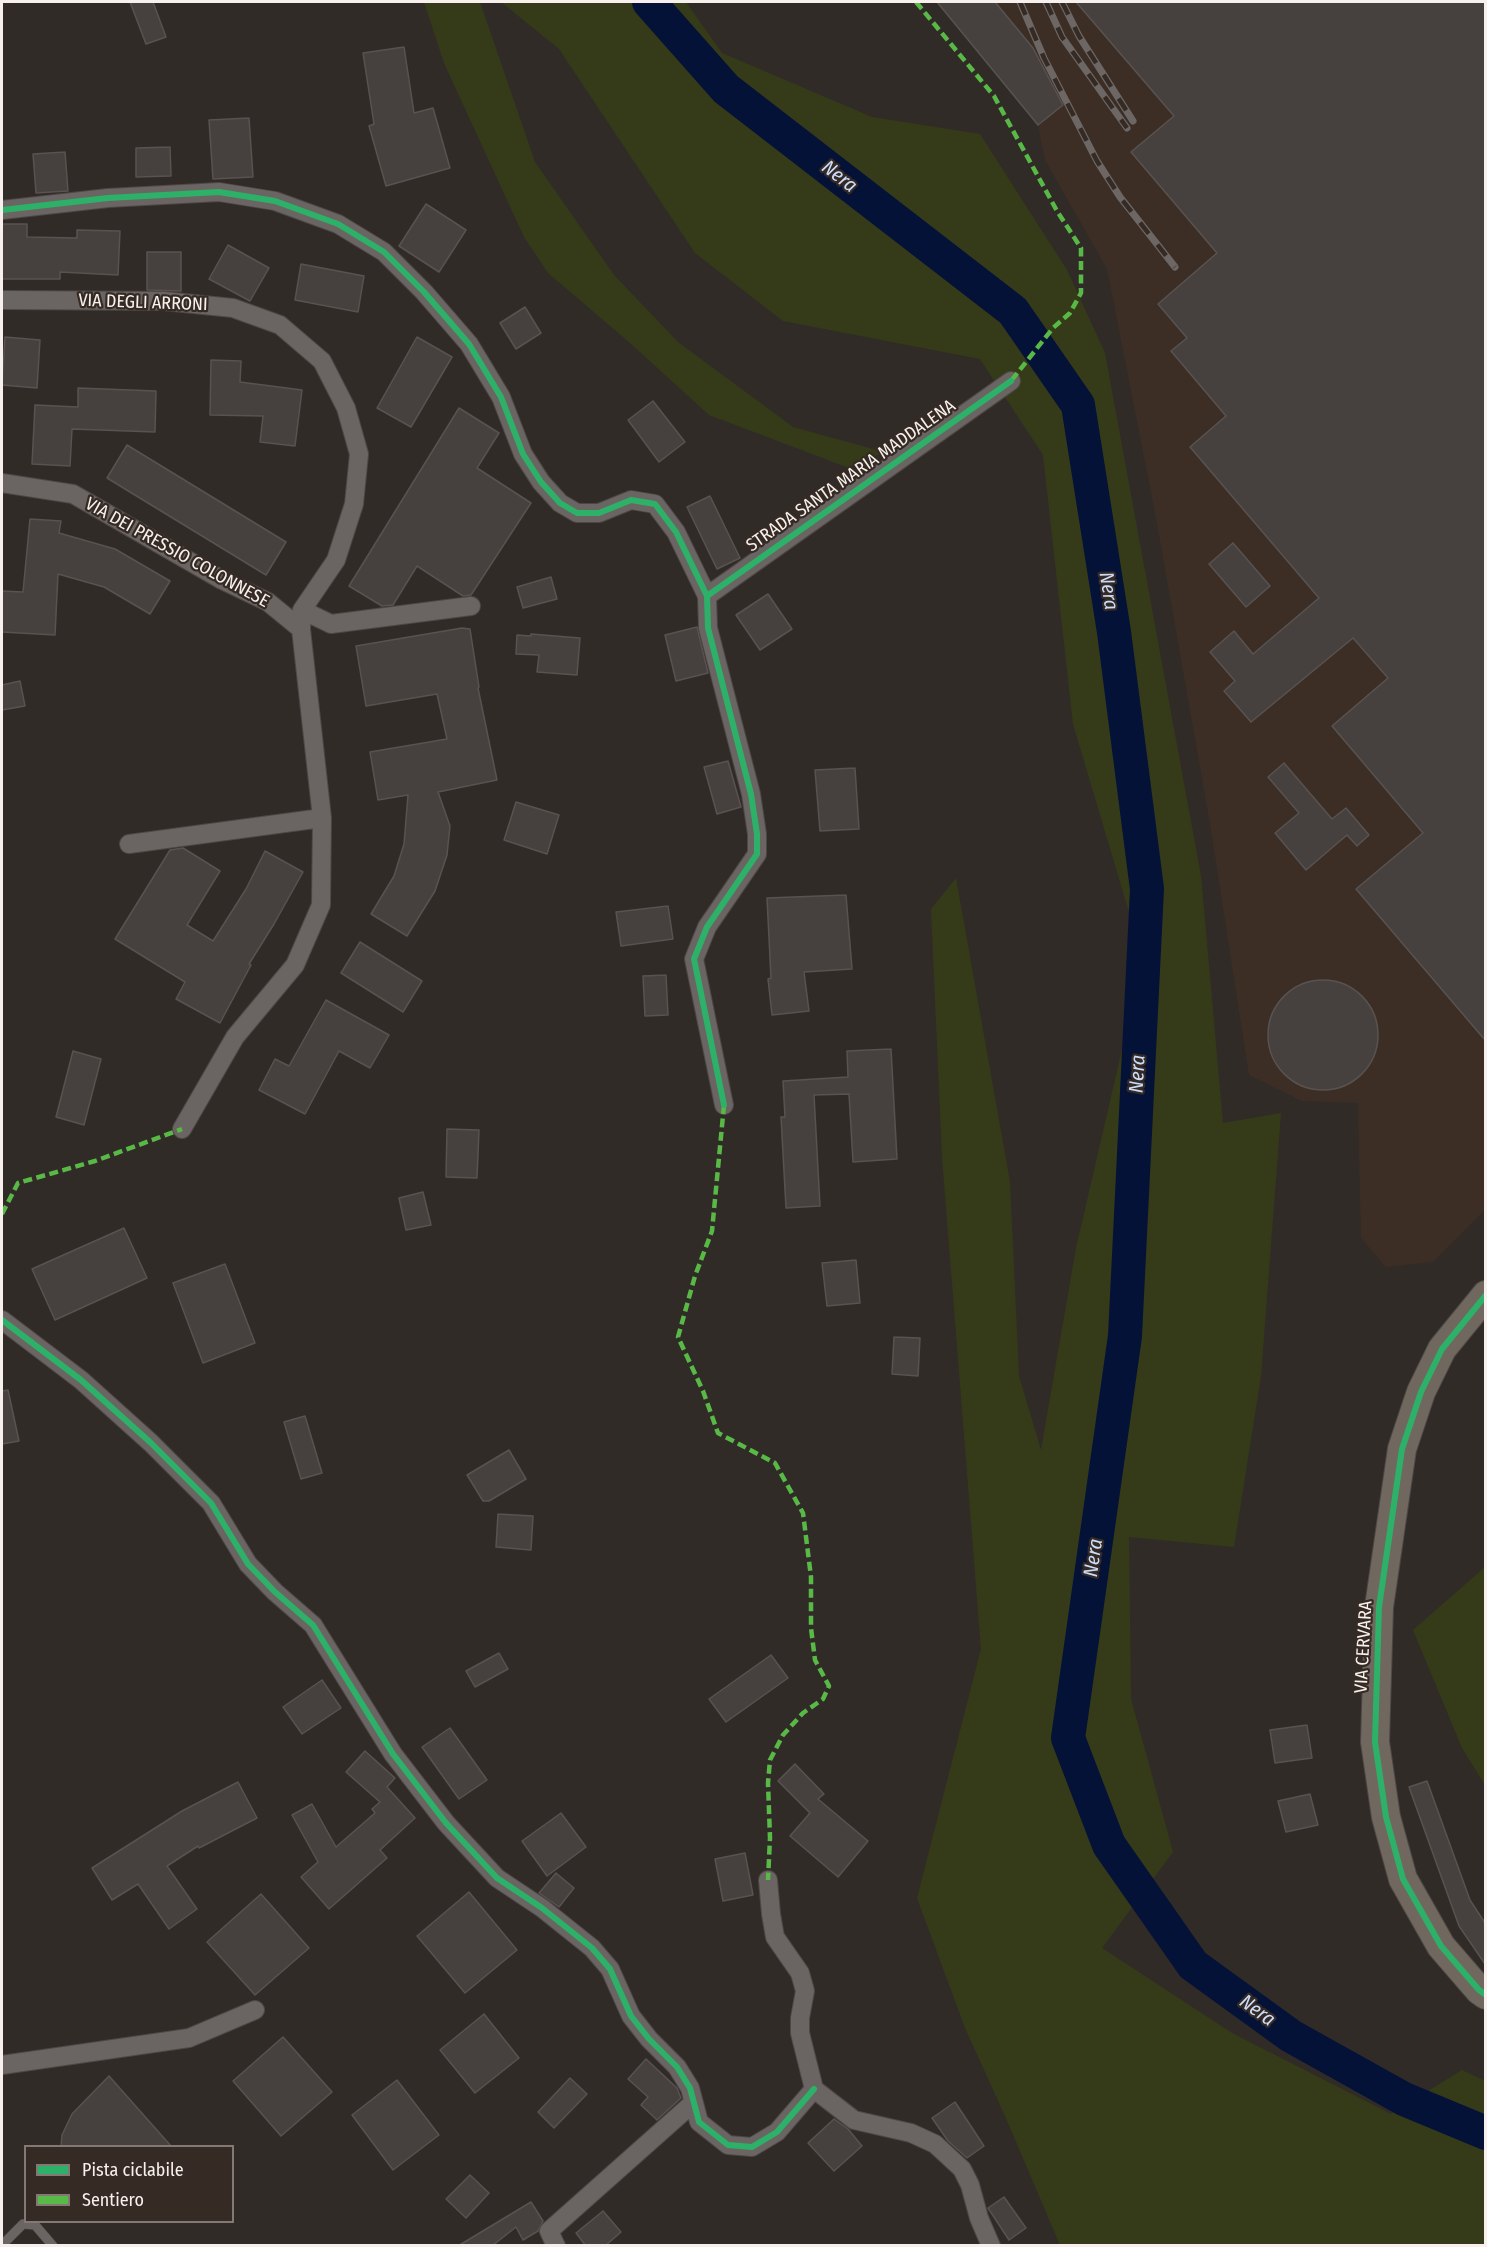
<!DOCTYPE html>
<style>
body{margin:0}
#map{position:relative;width:1487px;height:2247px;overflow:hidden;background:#312b28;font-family:"Fira Sans Condensed",sans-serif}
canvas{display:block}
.frame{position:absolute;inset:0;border:3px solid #f7f0ec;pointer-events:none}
.legend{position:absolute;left:24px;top:2145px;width:210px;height:78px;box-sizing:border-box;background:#352a24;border:2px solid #837974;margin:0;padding:8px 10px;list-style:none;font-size:18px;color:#f7f0ec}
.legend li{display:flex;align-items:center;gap:12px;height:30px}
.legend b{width:30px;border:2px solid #837974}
</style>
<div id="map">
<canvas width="1487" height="2247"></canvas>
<div class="frame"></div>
<ul class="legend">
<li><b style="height:8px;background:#2db169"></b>Pista ciclabile</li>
<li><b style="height:8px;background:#58b947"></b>Sentiero</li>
</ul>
</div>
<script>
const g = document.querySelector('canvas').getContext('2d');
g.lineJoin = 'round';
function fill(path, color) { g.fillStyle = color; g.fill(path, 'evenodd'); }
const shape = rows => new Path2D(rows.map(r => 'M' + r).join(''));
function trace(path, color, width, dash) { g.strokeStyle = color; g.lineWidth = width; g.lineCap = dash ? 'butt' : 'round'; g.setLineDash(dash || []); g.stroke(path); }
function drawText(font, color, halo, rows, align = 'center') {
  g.font = font + ' "Fira Sans Condensed",sans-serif'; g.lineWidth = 4.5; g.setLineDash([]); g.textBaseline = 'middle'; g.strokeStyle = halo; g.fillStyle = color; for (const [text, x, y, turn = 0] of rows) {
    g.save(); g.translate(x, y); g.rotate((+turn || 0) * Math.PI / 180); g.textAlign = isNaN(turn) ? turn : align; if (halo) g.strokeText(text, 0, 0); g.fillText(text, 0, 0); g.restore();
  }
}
fill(shape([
 [937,2,1485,2,1486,1209,1433,1262,1386,1267,1361,1238,1358,1103,1302,1101,1249,1075,1210,824,1156,518,1107,269,1045,160,1038,125]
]), '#3c2e25');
fill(shape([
 [424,2,480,2,535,162,614,275,678,342,793,427,884,452,849,468,709,415,630,343,548,273,524,237,444,63],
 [501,2,686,2,722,53,872,117,980,134,1067,270,1105,353,1201,876,1223,1123,1281,1113,1261,1376,1234,1547,1129,1537,1131,1699,1173,1852,1102,1948,1232,2033,1391,2114,1462,2070,1485,2081,1485,2245,1060,2245,1005,2116,965,2028,917,1898,981,1649,942,1157,931,909,956,878,1010,1182,1019,1376,1041,1450,1076,1248,1143,959,1073,724,1043,455,980,359,783,321,695,253,559,49],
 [1485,1567,1485,1785,1462,1748,1413,1630]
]), '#353b18');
trace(shape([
 [649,2,726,89,1013,311,1078,405,1114,632,1147,889,1125,1336,1068,1738,1109,1845,1193,1965,1291,2036,1404,2099,1486,2133]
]), '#051238', 34);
const building = shape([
 [130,2,153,2,166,37,146,44,130,2],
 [937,2,995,2,1033,48,1063,105,1038,125,937,2],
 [1076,2,1485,2,1485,1040,1356,889,1423,833,1332,726,1388,678,1353,638,1251,722,1224,691,1235,681,1210,652,1234,631,1253,654,1319,598,1190,447,1226,416,1171,351,1187,338,1158,304,1217,253,1131,152,1174,116,1076,2],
 [404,47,414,113,433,108,450,168,386,186,369,126,374,124,363,53,404,47],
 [249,118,253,177,213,179,209,120,249,118],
 [170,147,171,176,136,177,136,148,170,147],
 [65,152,68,191,36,193,33,154,65,152],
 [426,204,466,230,439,272,399,246,426,204],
 [2,224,27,224,27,237,77,238,77,230,120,231,118,275,60,272,60,279,2,279,2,224],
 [228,245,269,268,250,301,209,279,228,245],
 [147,252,181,252,181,291,147,290,147,252],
 [301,264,364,276,358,312,295,300,301,264],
 [525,307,541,333,516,349,500,323,525,307],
 [5,337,40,340,37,388,2,385,5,337],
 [417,337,452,357,411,427,377,408,417,337],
 [211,360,241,361,240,382,302,390,295,446,260,442,263,416,210,415,211,360],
 [78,388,156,391,155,432,72,429,70,466,32,464,35,405,78,407,78,388],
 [653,401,685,442,659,462,628,420,653,401],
 [459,408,499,433,477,468,531,503,471,595,463,596,417,566,393,605,382,606,349,586,459,408],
 [127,445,286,542,266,575,107,478,127,445],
 [710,496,740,558,717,569,687,507,710,496],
 [30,519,61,521,59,533,115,549,170,581,150,614,104,587,58,574,55,635,2,632,2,591,23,592,30,519],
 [1233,543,1270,586,1246,607,1209,564,1233,543],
 [551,577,557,599,523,608,517,587,551,577],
 [768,594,792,629,760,650,736,615,768,594],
 [697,627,708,673,676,681,665,635,697,627],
 [462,628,470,629,479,687,478,688,497,780,438,792,450,826,447,855,435,891,407,936,371,914,394,876,404,844,408,795,378,800,370,752,447,739,437,694,366,706,356,646,462,628],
 [531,634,580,638,577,675,537,672,539,655,516,654,517,635,531,636,531,634],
 [20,681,25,706,2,710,2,685,20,681],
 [728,761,741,807,717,814,704,767,728,761],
 [1284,763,1332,819,1346,808,1369,835,1357,846,1347,835,1306,870,1275,833,1299,813,1268,777,1284,763],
 [855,768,859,829,820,831,815,770,855,768],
 [516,802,559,815,547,854,504,840,516,802],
 [183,848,220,871,187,925,213,941,246,889,265,851,303,872,274,924,249,964,251,965,220,1023,176,999,185,982,115,939,170,850,183,848],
 [846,895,852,969,804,972,809,1011,772,1015,768,979,771,978,767,898,846,895],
 [668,906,673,939,621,946,616,912,668,906],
 [360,942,422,981,403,1012,341,973,360,942],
 [666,975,668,1015,645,1016,643,976,666,975],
 '1268 1035a55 55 0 1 1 110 0a55 55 0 1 1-110 0Z',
 [326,1000,389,1035,370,1068,339,1051,305,1114,259,1090,275,1059,289,1066,326,1000],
 [891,1049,897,1159,853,1162,849,1094,814,1095,820,1206,786,1208,781,1117,785,1117,783,1081,848,1077,847,1051,891,1049],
 [73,1051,101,1059,84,1125,56,1117,73,1051],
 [447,1129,479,1130,477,1178,446,1177,447,1129],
 [423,1192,431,1225,406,1230,399,1198,423,1192],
 [124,1228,147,1278,55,1320,32,1269,124,1228],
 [856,1260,860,1303,827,1306,822,1263,856,1260],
 [225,1264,255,1343,203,1363,173,1283,225,1264],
 [894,1337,920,1338,918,1376,892,1374,894,1337],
 [8,1390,19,1441,2,1444,2,1391,8,1390],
 [305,1416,322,1473,301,1479,284,1422,305,1416],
 [509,1450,526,1479,489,1501,483,1501,467,1475,509,1450],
 [498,1514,533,1516,531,1550,496,1547,498,1514],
 [499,1653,508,1669,475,1687,466,1671,499,1653],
 [771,1655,788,1678,726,1722,709,1699,771,1655],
 [322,1680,341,1708,302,1734,283,1707,322,1680],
 [1307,1725,1312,1758,1275,1763,1270,1730,1307,1725],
 [450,1728,487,1780,459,1799,422,1747,450,1728],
 [365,1751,395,1778,387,1787,415,1818,380,1850,387,1858,329,1909,301,1877,318,1862,292,1815,312,1804,336,1847,375,1813,372,1809,380,1802,346,1772,365,1751],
 [795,1764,824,1794,818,1799,868,1841,838,1877,790,1836,810,1813,778,1781,795,1764],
 [1427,1781,1470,1900,1485,1923,1485,1964,1459,1926,1409,1787,1427,1781],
 [238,1782,257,1818,199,1848,198,1846,167,1866,197,1909,169,1929,138,1884,112,1900,92,1868,182,1811,238,1782],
 [1310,1794,1318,1825,1286,1832,1278,1801,1310,1794],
 [561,1813,586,1847,547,1876,522,1841,561,1813],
 [745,1853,753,1895,723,1901,715,1859,745,1853],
 [556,1873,574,1888,559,1907,539,1893,556,1873],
 [469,1892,517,1950,465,1993,417,1936,469,1892],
 [261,1894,309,1948,255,1995,207,1942,261,1894],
 [484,2014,519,2058,475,2093,440,2050,484,2014],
 [283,2037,332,2092,281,2136,233,2081,283,2037],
 [646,2059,677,2088,681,2098,657,2120,641,2105,648,2097,628,2079,646,2059],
 [109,2076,171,2146,61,2146,62,2135,72,2114,109,2076],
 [570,2078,587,2094,554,2128,538,2112,570,2078],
 [397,2080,439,2135,393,2170,352,2115,397,2080],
 [955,2102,984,2146,967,2158,948,2141,932,2118,955,2102],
 [834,2119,848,2129,862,2146,834,2171,808,2143,834,2119],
 [470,2175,489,2193,466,2218,446,2199,470,2175],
 [1004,2197,1026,2228,1009,2240,988,2208,1004,2197],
 [531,2202,543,2221,538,2231,523,2240,516,2227,492,2246,458,2246,531,2202],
 [603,2211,621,2232,605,2246,586,2246,576,2233,603,2211]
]);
fill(building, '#46413f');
trace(building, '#585350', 1.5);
const lane = shape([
 [2,2245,23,2224,35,2225,53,2246]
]);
const street = shape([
 [2,210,108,198,219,192,275,201,338,224,384,252,424,292,469,344,501,397,523,454,541,482,560,503,577,513,599,513,631,500,655,504,676,532,707,596],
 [2,300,164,301,233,308,280,325,322,361,346,408,359,454,354,504,336,560,302,610,301,629],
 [2,483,73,494,222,580,268,602,301,629,322,818,321,905,295,965,235,1037,182,1129],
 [302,610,331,624,471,606],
 [129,844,322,818],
 [724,1105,694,959,707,927,757,854,757,834,751,794,708,628,707,596,1011,381],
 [2,1320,81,1380,151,1443,211,1503,248,1564,275,1592,313,1625,393,1754,446,1823,497,1878,542,1908,592,1948,610,1969,631,2016,649,2039,677,2067,690,2088,699,2122,728,2145,752,2147,777,2132,814,2089],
 [768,1880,771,1914,775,1937,800,1973,805,1991,800,2018,800,2033,814,2089],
 [2,2065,189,2038,255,2010],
 [814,2089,854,2120,911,2133,935,2144,962,2169,970,2185,979,2218,991,2246],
 [556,2246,549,2231,693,2103]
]);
const primary = shape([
 [1486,1295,1442,1349,1421,1392,1402,1449,1379,1607,1375,1742,1386,1817,1403,1879,1441,1946,1479,1990,1486,1995]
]);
trace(lane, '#4d4846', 10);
trace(street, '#4d4846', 20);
trace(primary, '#4d4846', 30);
trace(lane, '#6a6562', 9);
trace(street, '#6a6562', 18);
trace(primary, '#70685e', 28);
const rail = shape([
 [1020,2,1044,58,1097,161,1120,197,1175,267],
 [1046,2,1062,37,1127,128],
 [1062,2,1079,36,1133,121]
]);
trace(rail, '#6c6764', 7);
trace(rail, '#352a24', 4.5, [14]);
trace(shape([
 [916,2,994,96,1057,211,1081,248,1081,293,1070,313,1053,328,1011,381],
 [724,1105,712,1231,695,1276,678,1337,703,1391,718,1433,775,1463,803,1513,811,1577,811,1628,815,1660,829,1686,823,1699,803,1713,783,1735,770,1760,768,1783,770,1838,768,1880],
 [2,1214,18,1183,95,1161,182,1129]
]), '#58b947', 4.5, [9, 4.5]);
trace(shape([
 [2,210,108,198,219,192,275,201,338,224,384,252,424,292,469,344,501,397,523,454,541,482,560,503,577,513,599,513,631,500,655,504,676,532,707,596],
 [724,1105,694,959,707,927,757,854,757,834,751,794,708,628,707,596,1011,381],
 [1486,1295,1442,1349,1421,1392,1402,1449,1379,1607,1375,1742,1386,1817,1403,1879,1441,1946,1479,1990,1486,1995],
 [2,1320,81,1380,151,1443,211,1503,248,1564,275,1592,313,1625,393,1754,446,1823,497,1878,542,1908,592,1948,610,1969,631,2016,649,2039,677,2067,690,2088,699,2122,728,2145,752,2147,777,2132,814,2089]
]), '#2db169', 6);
drawText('18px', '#f7f0ec', '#352a24', [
 ["VIA DEGLI ARRONI",143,303,2],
 ["STRADA SANTA MARIA MADDALENA",851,476,-35],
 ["VIA DEI PRESSIO COLONNESE",177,553,29],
 ["VIA CERVARA",1364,1647,-87]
]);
drawText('italic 20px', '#ccddfc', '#352a24', [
 ["Nera",839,177,38],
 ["Nera",1108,591,81],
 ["Nera",1138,1074,-87],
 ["Nera",1094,1558,-82],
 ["Nera",1257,2011,36]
]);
</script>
